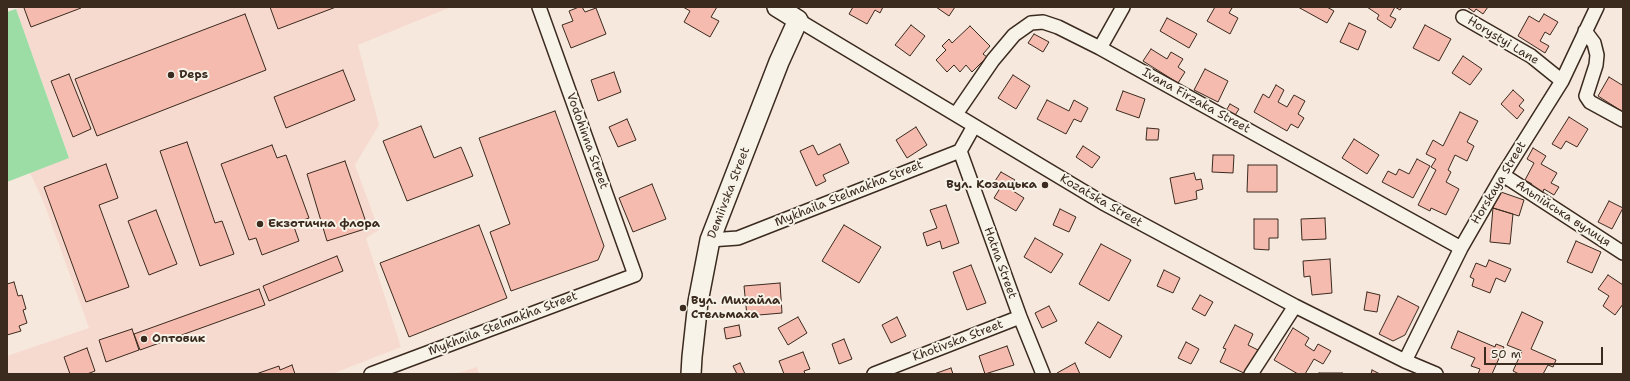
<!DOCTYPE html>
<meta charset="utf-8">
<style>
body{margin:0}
#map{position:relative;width:1630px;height:381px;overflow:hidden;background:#f7e8dd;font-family:"Shantell Sans",sans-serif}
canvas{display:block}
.frame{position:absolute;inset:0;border:8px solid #3b2a1e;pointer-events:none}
.scale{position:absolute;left:1484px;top:347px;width:119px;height:18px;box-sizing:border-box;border:2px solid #3b2a1e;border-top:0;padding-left:5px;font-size:12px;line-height:14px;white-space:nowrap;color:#3b2a1e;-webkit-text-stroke:3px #f7f3e8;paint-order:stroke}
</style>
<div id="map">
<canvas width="1630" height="381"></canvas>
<div class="frame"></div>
<div class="scale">50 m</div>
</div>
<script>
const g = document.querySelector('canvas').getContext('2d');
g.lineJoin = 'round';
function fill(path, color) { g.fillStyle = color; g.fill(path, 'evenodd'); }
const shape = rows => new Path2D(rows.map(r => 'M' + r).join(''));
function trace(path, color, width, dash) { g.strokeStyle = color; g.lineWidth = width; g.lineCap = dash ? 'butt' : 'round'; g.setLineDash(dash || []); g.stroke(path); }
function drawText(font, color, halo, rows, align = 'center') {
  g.font = font + ' "Shantell Sans",sans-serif'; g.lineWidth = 4; g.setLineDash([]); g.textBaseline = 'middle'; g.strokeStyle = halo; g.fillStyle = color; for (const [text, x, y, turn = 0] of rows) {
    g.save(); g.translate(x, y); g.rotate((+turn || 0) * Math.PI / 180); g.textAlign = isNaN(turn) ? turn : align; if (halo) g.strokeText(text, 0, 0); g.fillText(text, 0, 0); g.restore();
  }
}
fill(shape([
 [21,7,451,7,358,45,379,125,355,165,379,230,366,238,401,347,332,374,7,374,7,356,89,328,44,203,30,173,69,157,16,9],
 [477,367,479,374,455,374]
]), '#f6dacf');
fill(shape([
 [16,9,69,158,7,182,7,12]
]), '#9cdda6');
const building = shape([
 [27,7,80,7,81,8,31,27,24,8,27,7],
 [270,7,336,7,278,29,270,7],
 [579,7,582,7,585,12,596,8,606,34,571,48,562,25,573,21,569,11,579,7],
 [683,7,717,7,711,17,719,21,710,37,684,22,690,11,683,7],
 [853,7,883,7,880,13,875,10,867,24,849,14,853,7],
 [936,7,955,7,949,16,936,7],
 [1215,7,1229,7,1232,8,1229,13,1238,18,1230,34,1207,21,1215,7],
 [1298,7,1327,7,1334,11,1327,23,1298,7],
 [1367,7,1402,7,1400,10,1395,7,1390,16,1396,19,1391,28,1377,19,1379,15,1367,7],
 [1467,7,1488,7,1483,14,1476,9,1474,12,1467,7],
 [245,14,266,70,97,136,75,79,245,14],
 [1544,14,1558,22,1550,35,1545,32,1540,41,1549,46,1545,53,1518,36,1529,16,1539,22,1544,14],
 [1167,18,1197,34,1189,48,1160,31,1167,18],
 [1349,23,1366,31,1358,50,1340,42,1349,23],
 [911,25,925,36,910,56,895,45,911,25],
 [1425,25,1451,39,1439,61,1413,48,1425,25],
 [970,26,990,46,983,54,987,57,972,72,966,65,960,72,954,65,947,72,936,60,946,50,942,46,949,39,952,43,970,26],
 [1034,34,1049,42,1043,52,1028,43,1034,34],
 [1151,49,1167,59,1171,52,1183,59,1178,67,1185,72,1178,83,1143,61,1151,49],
 [1463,56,1482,69,1470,85,1452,73,1463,56],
 [1205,69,1228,81,1218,102,1194,90,1205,69],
 [343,70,355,100,286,128,274,97,343,70],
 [614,72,621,92,598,101,591,80,614,72],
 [69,74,91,129,73,137,51,81,69,74],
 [1013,75,1030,86,1016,109,998,98,1013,75],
 [1609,77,1622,85,1623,83,1623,112,1598,96,1609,77],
 [1276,85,1284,90,1278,102,1287,107,1294,95,1305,101,1298,114,1304,118,1298,128,1291,124,1287,131,1254,112,1263,94,1269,98,1276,85],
 [1513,90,1524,100,1519,106,1524,110,1517,119,1501,104,1513,90],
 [1123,91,1145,99,1139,118,1116,110,1123,91],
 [1047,100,1069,111,1074,100,1088,108,1081,122,1074,119,1066,134,1037,119,1047,100],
 [1230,104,1239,109,1232,120,1224,114,1230,104],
 [555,111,604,246,598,260,511,291,490,232,510,224,479,138,555,111],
 [1460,112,1478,121,1467,142,1474,146,1467,161,1455,155,1448,170,1451,172,1446,182,1459,189,1446,215,1431,208,1430,211,1418,205,1436,170,1431,167,1436,159,1426,154,1433,140,1443,146,1460,112],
 [1569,117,1588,129,1577,147,1566,141,1561,149,1552,144,1569,117],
 [627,119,636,140,618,147,609,127,627,119],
 [421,126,434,158,461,147,473,176,407,201,383,141,421,126],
 [916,127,927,145,907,158,896,140,916,127],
 [1147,128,1159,129,1158,140,1146,140,1147,128],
 [1354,139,1379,155,1367,174,1342,158,1354,139],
 [187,142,215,223,222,221,234,254,200,266,160,151,187,142],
 [840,144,849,163,823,175,826,181,816,186,800,151,813,145,818,155,840,144],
 [272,145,277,158,286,155,309,218,293,224,299,241,262,255,256,238,249,240,221,164,272,145],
 [1083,146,1100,157,1092,168,1076,157,1083,146],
 [1533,148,1546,156,1541,164,1557,173,1551,183,1559,187,1554,195,1544,189,1542,194,1530,187,1532,184,1525,180,1534,163,1527,159,1533,148],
 [1213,155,1234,155,1233,173,1212,172,1213,155],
 [1417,159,1430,166,1413,198,1382,182,1388,171,1396,175,1399,169,1409,174,1417,159],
 [345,161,368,228,327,241,307,174,345,161],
 [106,164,118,198,99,205,129,287,86,302,44,187,106,164],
 [1248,165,1277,165,1277,192,1247,192,1248,165],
 [1001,172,1015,180,1010,189,1024,198,1016,211,994,198,1002,185,995,181,1001,172],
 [1194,173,1196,180,1201,179,1203,189,1196,191,1197,199,1175,204,1170,178,1194,173],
 [652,184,666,219,633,232,619,198,652,184],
 [1498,191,1524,200,1519,216,1493,208,1498,191],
 [1609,201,1623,208,1612,229,1598,222,1609,201],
 [946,205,959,243,942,249,940,241,927,246,923,233,937,228,930,210,946,205],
 [1493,208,1513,214,1510,244,1490,242,1493,208],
 [1060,209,1076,217,1069,232,1053,225,1060,209],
 [156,210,177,264,149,275,128,221,156,210],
 [1325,218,1326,239,1302,240,1301,219,1325,218],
 [1254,219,1278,219,1278,238,1269,238,1269,250,1254,249,1254,219],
 [479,225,507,298,409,337,380,263,479,225],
 [844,225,881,247,859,283,822,261,844,225],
 [1035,238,1063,254,1051,273,1024,257,1035,238],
 [1576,241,1601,252,1592,273,1567,262,1576,241],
 [1101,244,1131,260,1109,301,1079,284,1101,244],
 [337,256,343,271,269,301,263,286,337,256],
 [1330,259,1332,293,1312,295,1310,276,1304,277,1303,261,1330,259],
 [1489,260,1511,269,1505,282,1496,278,1490,293,1472,286,1474,279,1470,277,1476,263,1486,267,1489,260],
 [971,265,986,303,967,310,953,272,971,265],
 [1164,270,1180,278,1173,293,1157,286,1164,270],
 [1608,275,1623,285,1623,304,1615,315,1603,306,1609,296,1598,289,1608,275],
 [14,282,18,296,22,295,26,309,23,310,27,323,19,326,21,331,7,335,7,284,14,282],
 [780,283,782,313,747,316,744,286,780,283],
 [259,289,265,305,140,350,134,334,259,289],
 [1367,292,1380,295,1377,312,1364,310,1367,292],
 [1200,295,1213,302,1205,316,1192,309,1200,295],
 [1398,296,1419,307,1405,335,1393,341,1379,334,1398,296],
 [1049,306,1057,321,1042,328,1035,313,1049,306],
 [1522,312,1543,322,1531,349,1556,360,1553,367,1548,365,1543,374,1519,374,1513,371,1522,351,1507,345,1522,312],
 [798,317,807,333,788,345,778,328,798,317],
 [897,317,906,336,891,343,882,325,897,317],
 [1098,322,1122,336,1110,358,1085,343,1098,322],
 [739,325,741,336,726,339,724,328,739,325],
 [1235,325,1253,334,1248,345,1258,350,1246,374,1220,362,1226,349,1223,348,1235,325],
 [1293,328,1309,338,1305,345,1314,351,1318,344,1331,351,1323,364,1314,359,1305,374,1298,374,1274,360,1293,328],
 [132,329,139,350,106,362,99,340,132,329],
 [1458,331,1495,347,1496,344,1504,347,1492,374,1478,374,1480,369,1471,366,1475,358,1451,348,1458,331],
 [844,339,852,359,839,364,832,344,844,339],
 [1186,342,1199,349,1191,364,1178,358,1186,342],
 [1007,346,1014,365,985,374,979,356,1007,346],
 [87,348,95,371,87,374,70,374,64,357,87,348],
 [803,352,810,369,804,371,805,374,784,374,779,361,803,352],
 [740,363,745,374,737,374,733,366,740,363],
 [1075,363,1080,374,1058,374,1057,373,1075,363],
 [292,365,295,374,256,374,279,366,280,370,292,365],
 [951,368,953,374,934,374,951,368],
 [1372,370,1380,374,1371,374,1372,370],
 [1319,373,1343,373,1343,374,1319,374,1319,373]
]);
fill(building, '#f5bbaf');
trace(building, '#3b2a1e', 1);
const street = shape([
 [1463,17,1531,56,1562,81],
 [798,20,1103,203,1295,306,1405,361,1436,374],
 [1585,31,1594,43,1597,55,1596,65,1586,96,1590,102,1623,120],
 [1100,48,1123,7],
 [956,114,993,60,1014,35,1031,23,1043,22,1058,27,1100,48,1461,248],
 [960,151,1020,317,1043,374],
 [1503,175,1623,253],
 [710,240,738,238,960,151,974,126],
 [1405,361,1461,248,1503,175,1562,81,1597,7],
 [371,374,635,275,539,7],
 [874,374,1020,317],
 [1251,374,1295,306]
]);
const secondary = shape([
 [691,374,692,357,698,302,710,240,779,62,798,20,777,7]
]);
trace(street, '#3b2a1e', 16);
trace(secondary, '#3b2a1e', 22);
trace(street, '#f7f3e8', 13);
trace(secondary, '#f7f3e8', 19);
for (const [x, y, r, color] of [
 [171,75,4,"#3b2a1e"],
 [1045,185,4,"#3b2a1e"],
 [260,224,4,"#3b2a1e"],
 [683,308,4,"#3b2a1e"],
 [144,339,4,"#3b2a1e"]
]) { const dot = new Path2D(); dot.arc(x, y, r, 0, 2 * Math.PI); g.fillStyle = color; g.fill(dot); trace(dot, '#f7f3e8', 1.5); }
drawText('12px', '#3b2a1e', '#f7f3e8', [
 ["Horystyi Lane",1503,41,31],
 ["Ivana Firzaka Street",1196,101,29],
 ["Vodohinna Street",587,141,70],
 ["Horskaya Street",1499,183,-59],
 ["Demiivska Street",729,193,-69],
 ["Mykhaila Stelmakha Street",849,194,-22],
 ["Kozatska Street",1101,201,30],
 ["Альпійська вулиця",1563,214,33],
 ["Hatna Street",1000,263,70],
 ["Mykhaila Stelmakha Street",503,324,-21],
 ["Khotivska Street",958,341,-21]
]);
drawText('bold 12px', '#3b2a1e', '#f7f3e8', [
 ["Deps",179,75],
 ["Вул. Козацька",1037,185,"right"],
 ["Екзотична флора",268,224],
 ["Вул. Михайла",691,301],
 ["Стельмаха",691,315],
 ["Оптовик",152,339]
], 'left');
</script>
